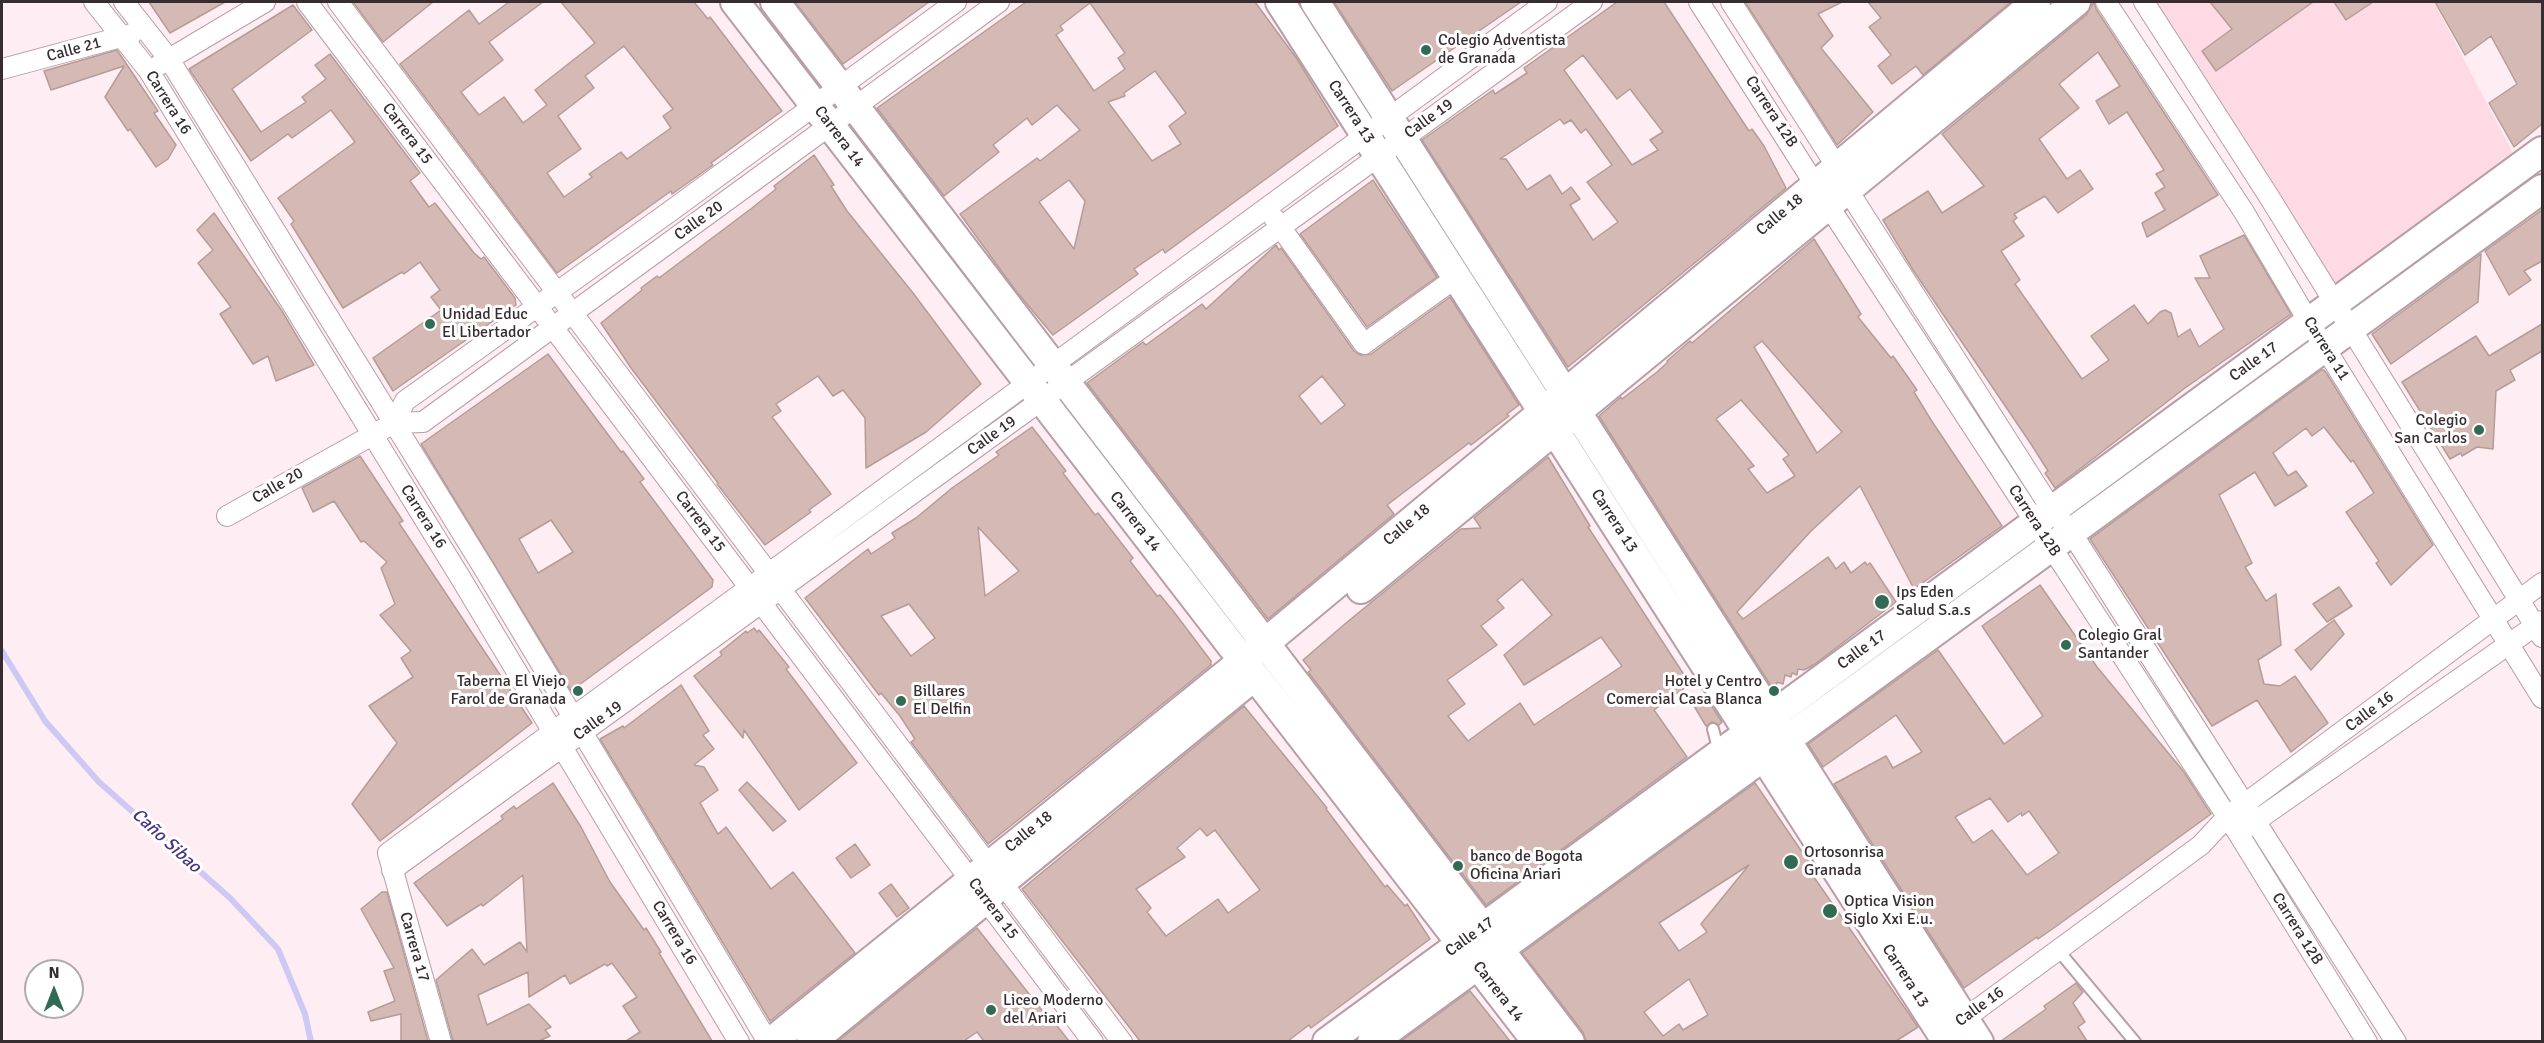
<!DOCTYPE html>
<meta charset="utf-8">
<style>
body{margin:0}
#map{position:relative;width:2544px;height:1043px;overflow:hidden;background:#feedf2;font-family:Signika,sans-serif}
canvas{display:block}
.frame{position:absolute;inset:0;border:3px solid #372d30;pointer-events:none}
.north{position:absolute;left:24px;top:959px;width:60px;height:60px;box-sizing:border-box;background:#fff;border:2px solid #afabac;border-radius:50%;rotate:0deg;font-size:16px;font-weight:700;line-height:24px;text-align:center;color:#372d30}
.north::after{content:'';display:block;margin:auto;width:21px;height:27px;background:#326b53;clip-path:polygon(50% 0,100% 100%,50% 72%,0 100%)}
</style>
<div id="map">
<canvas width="2544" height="1043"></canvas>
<div class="frame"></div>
<div class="north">N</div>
</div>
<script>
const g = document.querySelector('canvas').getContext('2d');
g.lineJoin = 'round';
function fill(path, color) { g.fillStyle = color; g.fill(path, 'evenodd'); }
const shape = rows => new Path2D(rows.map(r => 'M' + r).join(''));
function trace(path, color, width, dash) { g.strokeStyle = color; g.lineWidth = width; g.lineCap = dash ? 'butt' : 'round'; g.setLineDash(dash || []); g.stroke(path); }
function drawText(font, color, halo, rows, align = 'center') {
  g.font = font + ' Signika,sans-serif'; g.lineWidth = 6; g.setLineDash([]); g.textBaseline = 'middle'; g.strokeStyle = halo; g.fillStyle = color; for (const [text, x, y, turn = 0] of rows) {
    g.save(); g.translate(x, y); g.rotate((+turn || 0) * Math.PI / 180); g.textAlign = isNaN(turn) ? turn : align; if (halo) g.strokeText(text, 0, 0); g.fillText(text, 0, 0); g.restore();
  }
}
fill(shape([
 [2153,2,2434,2,2516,159,2338,289]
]), '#fedae5');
trace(shape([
 [2,651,45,721,99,782,230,898,278,949,305,1014,311,1042]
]), '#cdc8f4', 6);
const building = shape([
 [149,2,225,2,170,33,149,2],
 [353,2,433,2,383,42,353,2],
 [509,2,543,2,489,42,503,60,461,92,479,115,504,97,523,123,547,105,535,90,595,43,561,2,694,2,708,19,710,17,782,111,711,163,713,165,672,194,671,191,557,273,400,64,469,10,479,24,509,2],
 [624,46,673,109,663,116,671,128,627,159,621,152,589,174,592,177,564,197,547,173,581,149,558,116,594,88,585,76,624,46],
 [795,2,929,2,843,64,795,2],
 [1026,2,1255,2,1297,59,1338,126,1165,253,1163,249,1134,269,1138,274,1053,335,1016,291,960,214,1037,158,1040,161,1080,130,1057,105,1032,125,1027,118,993,145,999,152,944,196,877,108,1026,2],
 [1090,3,1125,53,1118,58,1125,69,1094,91,1056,35,1063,30,1060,26,1090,3],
 [1155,71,1186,113,1169,126,1181,144,1152,161,1108,102,1125,96,1124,93,1155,71],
 [1069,180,1085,201,1074,249,1039,202,1069,180],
 [1334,2,1521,2,1392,91,1334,2],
 [1617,2,1664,2,1749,131,1752,129,1764,146,1786,188,1568,367,1422,140,1493,90,1495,94,1527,73,1524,68,1617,2],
 [1583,55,1617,99,1630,89,1663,132,1650,140,1658,150,1632,165,1564,70,1583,55],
 [1560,119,1564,124,1571,120,1581,133,1586,129,1612,165,1587,182,1618,222,1593,240,1570,205,1580,199,1571,187,1562,194,1550,175,1527,190,1506,159,1500,159,1560,119],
 [1745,2,1842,2,1818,14,1833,36,1821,48,1873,112,1837,145,1745,2],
 [1868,2,2011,2,1923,75,1916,66,1892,84,1878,66,1891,55,1869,27,1881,18,1868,2],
 [2094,2,2096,9,2218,195,2147,237,2142,223,2165,210,2155,193,2165,187,2156,174,2164,170,2127,112,2109,124,2096,101,2120,86,2098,52,2059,84,2079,108,2039,139,2067,179,2080,170,2093,189,2058,213,2045,196,2014,214,2017,218,2013,221,2024,236,2001,251,2020,280,2015,284,2082,379,2109,360,2091,336,2134,305,2148,324,2160,312,2165,310,2171,313,2178,337,2190,329,2199,347,2224,329,2195,278,2210,278,2200,256,2244,235,2291,314,2185,388,2055,488,2045,473,2048,471,2031,444,1913,270,1883,220,1928,191,1942,213,1984,186,1942,134,2086,15,2094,2],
 [2210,2,2313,2,2216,71,2202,51,2232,29,2210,2],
 [2334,2,2373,2,2346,20,2334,2],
 [2435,2,2542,2,2542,124,2514,147,2489,103,2517,84,2491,36,2465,55,2435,2],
 [293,5,312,30,232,89,261,132,306,102,302,97,326,79,315,65,330,54,420,173,410,181,429,207,435,203,474,253,481,259,484,257,515,298,516,305,393,391,373,358,441,310,431,297,440,290,420,262,404,274,402,272,343,308,291,224,294,221,278,198,355,142,331,110,292,138,288,134,251,161,189,69,293,5],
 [117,50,158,111,154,113,176,145,168,159,156,167,130,129,128,131,105,97,124,66,51,90,44,71,117,50],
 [814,155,834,185,831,186,847,211,913,293,981,384,926,432,866,468,865,418,843,390,833,396,818,376,776,404,781,411,772,417,831,494,809,510,811,512,765,545,717,484,718,483,631,368,601,323,642,290,641,288,657,276,659,278,752,208,776,189,774,186,814,155],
 [1373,180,1437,277,1367,327,1300,234,1373,180],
 [2542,210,2542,261,2524,271,2531,280,2509,295,2485,251,2542,210],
 [214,213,282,311,314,365,276,381,268,356,253,364,220,314,231,307,198,263,213,250,197,230,214,213],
 [1814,239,1861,314,1858,317,1891,358,1893,356,1917,390,1914,392,1931,420,2002,526,1914,589,1860,486,1811,531,1737,612,1743,619,1828,557,1836,569,1844,562,1851,573,1865,562,1867,565,1870,563,1896,602,1815,664,1804,670,1798,669,1797,675,1792,673,1791,677,1785,675,1783,684,1777,682,1776,687,1771,686,1599,416,1621,397,1622,399,1657,372,1668,362,1667,361,1690,341,1692,343,1814,239],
 [1762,341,1842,432,1817,453,1754,347,1762,341],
 [1741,400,1789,455,1783,459,1795,476,1767,493,1748,469,1754,466,1716,419,1741,400],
 [1276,245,1279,250,1281,248,1354,351,1360,355,1371,354,1450,297,1519,405,1507,414,1509,416,1471,445,1469,443,1387,505,1394,514,1268,619,1087,383,1143,342,1146,345,1202,304,1206,309,1276,245],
 [1322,376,1345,405,1321,424,1299,396,1322,376],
 [2481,254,2478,302,2391,364,2372,334,2481,254],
 [2542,324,2542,351,2510,370,2515,380,2496,391,2493,449,2477,447,2462,456,2461,453,2450,459,2402,382,2476,336,2489,356,2542,324],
 [548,354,621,452,623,451,644,479,640,482,713,580,712,587,571,691,421,444,548,354],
 [551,520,573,552,538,573,519,539,551,520],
 [2321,370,2324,370,2327,374,2433,545,2391,585,2376,563,2379,561,2346,512,2374,493,2353,460,2351,462,2324,427,2312,436,2306,428,2273,453,2288,476,2296,471,2307,486,2275,506,2255,472,2219,495,2252,563,2245,567,2266,601,2276,594,2281,645,2258,660,2264,684,2280,686,2295,676,2328,723,2291,752,2257,700,2212,726,2090,539,2321,370],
 [1032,427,1066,471,1063,473,1095,515,1098,513,1133,558,1130,561,1157,596,1160,595,1174,612,1211,661,1211,665,988,844,911,742,915,739,900,716,881,693,879,695,805,598,868,549,871,554,895,538,892,533,916,518,952,488,999,455,996,452,1032,427],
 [978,527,1019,571,985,596,978,527],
 [909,604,935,638,911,656,881,616,909,604],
 [360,456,403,521,399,523,532,723,380,841,352,804,397,743,369,706,413,677,401,658,411,651,380,615,395,604,381,568,387,562,364,541,361,542,334,501,313,512,302,488,360,456],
 [1548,457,1590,526,1588,527,1690,684,1654,710,1687,757,1486,905,1308,672,1311,670,1303,660,1346,623,1461,529,1481,528,1474,518,1548,457],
 [1522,579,1552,615,1504,655,1524,685,1601,637,1622,666,1534,725,1520,703,1468,741,1448,716,1465,704,1447,680,1497,645,1481,626,1504,608,1497,600,1522,579],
 [2040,585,2097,667,2184,772,2211,814,2058,925,2038,939,2037,937,1964,988,1834,784,1886,756,1893,768,1922,752,1896,715,1823,767,1808,744,1938,650,2004,744,2043,716,1982,626,2040,585],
 [1990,798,2008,822,2021,813,2022,816,2029,811,2059,853,2027,875,1992,830,1973,843,1955,817,1990,798],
 [2339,587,2352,606,2327,622,2313,604,2339,587],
 [2334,620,2344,634,2311,670,2295,650,2334,620],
 [754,628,757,632,759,630,789,667,786,669,857,763,799,810,744,730,743,738,694,676,722,655,720,652,746,631,747,633,754,628],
 [681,685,709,731,703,735,714,749,694,765,704,767,718,790,700,803,718,834,726,827,771,889,793,872,855,953,770,1021,600,739,623,726,624,728,681,685],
 [1706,697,1722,722,1719,725,1712,722,1706,726,1694,706,1706,697],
 [1244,706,1327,808,1326,809,1385,887,1387,885,1405,906,1407,904,1430,939,1311,1028,1309,1025,1288,1041,1140,1041,1022,889,1244,706],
 [1200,828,1207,836,1215,830,1260,890,1228,913,1218,899,1166,936,1147,912,1151,908,1136,889,1185,857,1177,848,1200,828],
 [747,782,786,821,773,831,739,790,747,782],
 [553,783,581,827,610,882,644,930,646,928,661,952,659,953,712,1041,626,1041,640,1032,623,1006,637,997,612,963,607,966,605,964,570,984,565,975,529,997,528,972,478,995,487,1025,529,1004,551,1027,545,1030,550,1036,539,1041,453,1041,436,980,472,949,484,965,520,942,527,952,523,875,483,906,481,904,447,926,414,883,503,819,501,816,514,806,516,809,553,783],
 [1755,783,1813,868,1809,870,1918,1027,1896,1041,1586,1041,1583,1032,1522,953,1755,783],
 [1749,865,1701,924,1707,932,1679,951,1659,923,1749,865],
 [1689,979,1708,1015,1683,1030,1679,1024,1663,1036,1644,1012,1689,979],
 [855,844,870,865,851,878,836,858,855,844],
 [891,884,909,908,897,917,879,893,891,884],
 [382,892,387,892,428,1041,401,1041,401,1014,371,1021,368,1012,395,1001,384,971,394,968,361,909,382,892],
 [977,928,1048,1018,1050,1017,1069,1041,984,1041,977,1032,964,1041,838,1041,977,928],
 [2076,983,2083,992,2073,1003,2085,1022,2078,1027,2087,1041,2001,1041,2046,1009,2044,1006,2076,983],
 [1470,991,1510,1041,1401,1041,1470,991]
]);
fill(building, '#d5b9b4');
trace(building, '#b69c97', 1.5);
const lane = shape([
 [1713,729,1719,752],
 [2058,950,2135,1042]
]);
const street = shape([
 [94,2,149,71,460,577,739,1042],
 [124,2,169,59,483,567,768,1042],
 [307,2,1093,1042],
 [338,2,1122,1042],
 [1699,2,1828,205,2238,833,2367,1042],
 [1731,2,1837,167,1847,189,2052,510,2071,532,2396,1042],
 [2106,2,2244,212,2309,322,2542,698],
 [2144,2,2268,195,2542,637],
 [159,65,265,2],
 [2,69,132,34],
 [1274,218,1364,344,1457,277],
 [394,423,405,401,672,210,956,2],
 [227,516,394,423,423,422,999,2],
 [2243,830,2542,621],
 [392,870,1592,2],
 [1956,1025,2201,845,2227,817,2542,583],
 [441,1042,388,853,1547,2]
]);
const secondary = shape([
 [735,2,1537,1042],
 [775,2,1570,1042],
 [1280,2,1947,1042],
 [1315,2,1979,1042],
 [1361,589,2076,2],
 [771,1042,1265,643,2036,2],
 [811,1042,986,899,1002,882,1251,679],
 [1327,1042,2542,151],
 [1372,1042,2542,189]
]);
trace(lane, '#b89ea6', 14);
trace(street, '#b89ea6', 22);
trace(secondary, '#b89ea6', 32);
trace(lane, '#fff', 10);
trace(street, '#fff', 20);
trace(secondary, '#fff', 28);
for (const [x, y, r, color] of [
 [1426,50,6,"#326b53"],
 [430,324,6,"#326b53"],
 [2479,430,6,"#326b53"],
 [1882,602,8,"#326b53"],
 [2066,645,6,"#326b53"],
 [578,691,6,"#326b53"],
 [1774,691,6,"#326b53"],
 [901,701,6,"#326b53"],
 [1791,862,8,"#326b53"],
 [1458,866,6,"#326b53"],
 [1830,911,8,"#326b53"],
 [991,1010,6,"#326b53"]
]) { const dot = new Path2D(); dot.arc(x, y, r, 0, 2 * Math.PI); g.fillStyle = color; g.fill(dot); trace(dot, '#fff', 2); }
drawText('16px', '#372d30', '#fff', [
 ["Colegio Adventista",1438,41],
 ["de Granada",1438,59],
 ["Unidad Educ",442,315],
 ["El Libertador",442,333],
 ["Colegio",2467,421,"right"],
 ["San Carlos",2467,439,"right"],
 ["Ips Eden",1896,593],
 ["Salud S.a.s",1896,611],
 ["Colegio Gral",2078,636],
 ["Santander",2078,654],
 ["Taberna El Viejo",566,682,"right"],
 ["Farol de Granada",566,700,"right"],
 ["Hotel y Centro",1762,682,"right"],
 ["Comercial Casa Blanca",1762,700,"right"],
 ["Billares",913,692],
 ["El Delfin",913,710],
 ["Ortosonrisa",1804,853],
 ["Granada",1804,871],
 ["banco de Bogota",1470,857],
 ["Oficina Ariari",1470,875],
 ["Optica Vision",1844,902],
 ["Siglo Xxi E.u.",1844,920],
 ["Liceo Moderno",1003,1001],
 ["del Ariari",1003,1019]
], 'left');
drawText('16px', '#372d30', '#fff', [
 ["Calle 21",74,50,-15],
 ["Carrera 16",168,103,58],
 ["Carrera 13",1351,112,57],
 ["Carrera 12B",1771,112,57],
 ["Calle 19",1429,119,-36],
 ["Carrera 15",407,134,53],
 ["Carrera 14",839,137,53],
 ["Calle 18",1780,215,-40],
 ["Calle 20",699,221,-36],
 ["Carrera 11",2326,349,58],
 ["Calle 17",2254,362,-36],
 ["Calle 19",992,436,-36],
 ["Calle 20",278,486,-30],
 ["Carrera 16",423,517,58],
 ["Carrera 13",1614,521,57],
 ["Carrera 12B",2034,521,57],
 ["Carrera 15",700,522,53],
 ["Carrera 14",1135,522,52],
 ["Calle 18",1407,525,-40],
 ["Calle 17",1862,650,-36],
 ["Calle 16",2370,712,-37],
 ["Calle 19",598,721,-36],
 ["Calle 18",1029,832,-39],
 ["Carrera 15",993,909,53],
 ["Carrera 12B",2297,929,58],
 ["Carrera 16",674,933,59],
 ["Calle 17",1470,937,-36],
 ["Carrera 17",414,947,74],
 ["Carrera 13",1905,976,57],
 ["Carrera 14",1498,992,52],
 ["Calle 16",1980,1007,-36]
]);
drawText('italic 18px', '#483587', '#fff', [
 ["Caño Sibao",166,841,42]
]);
</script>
